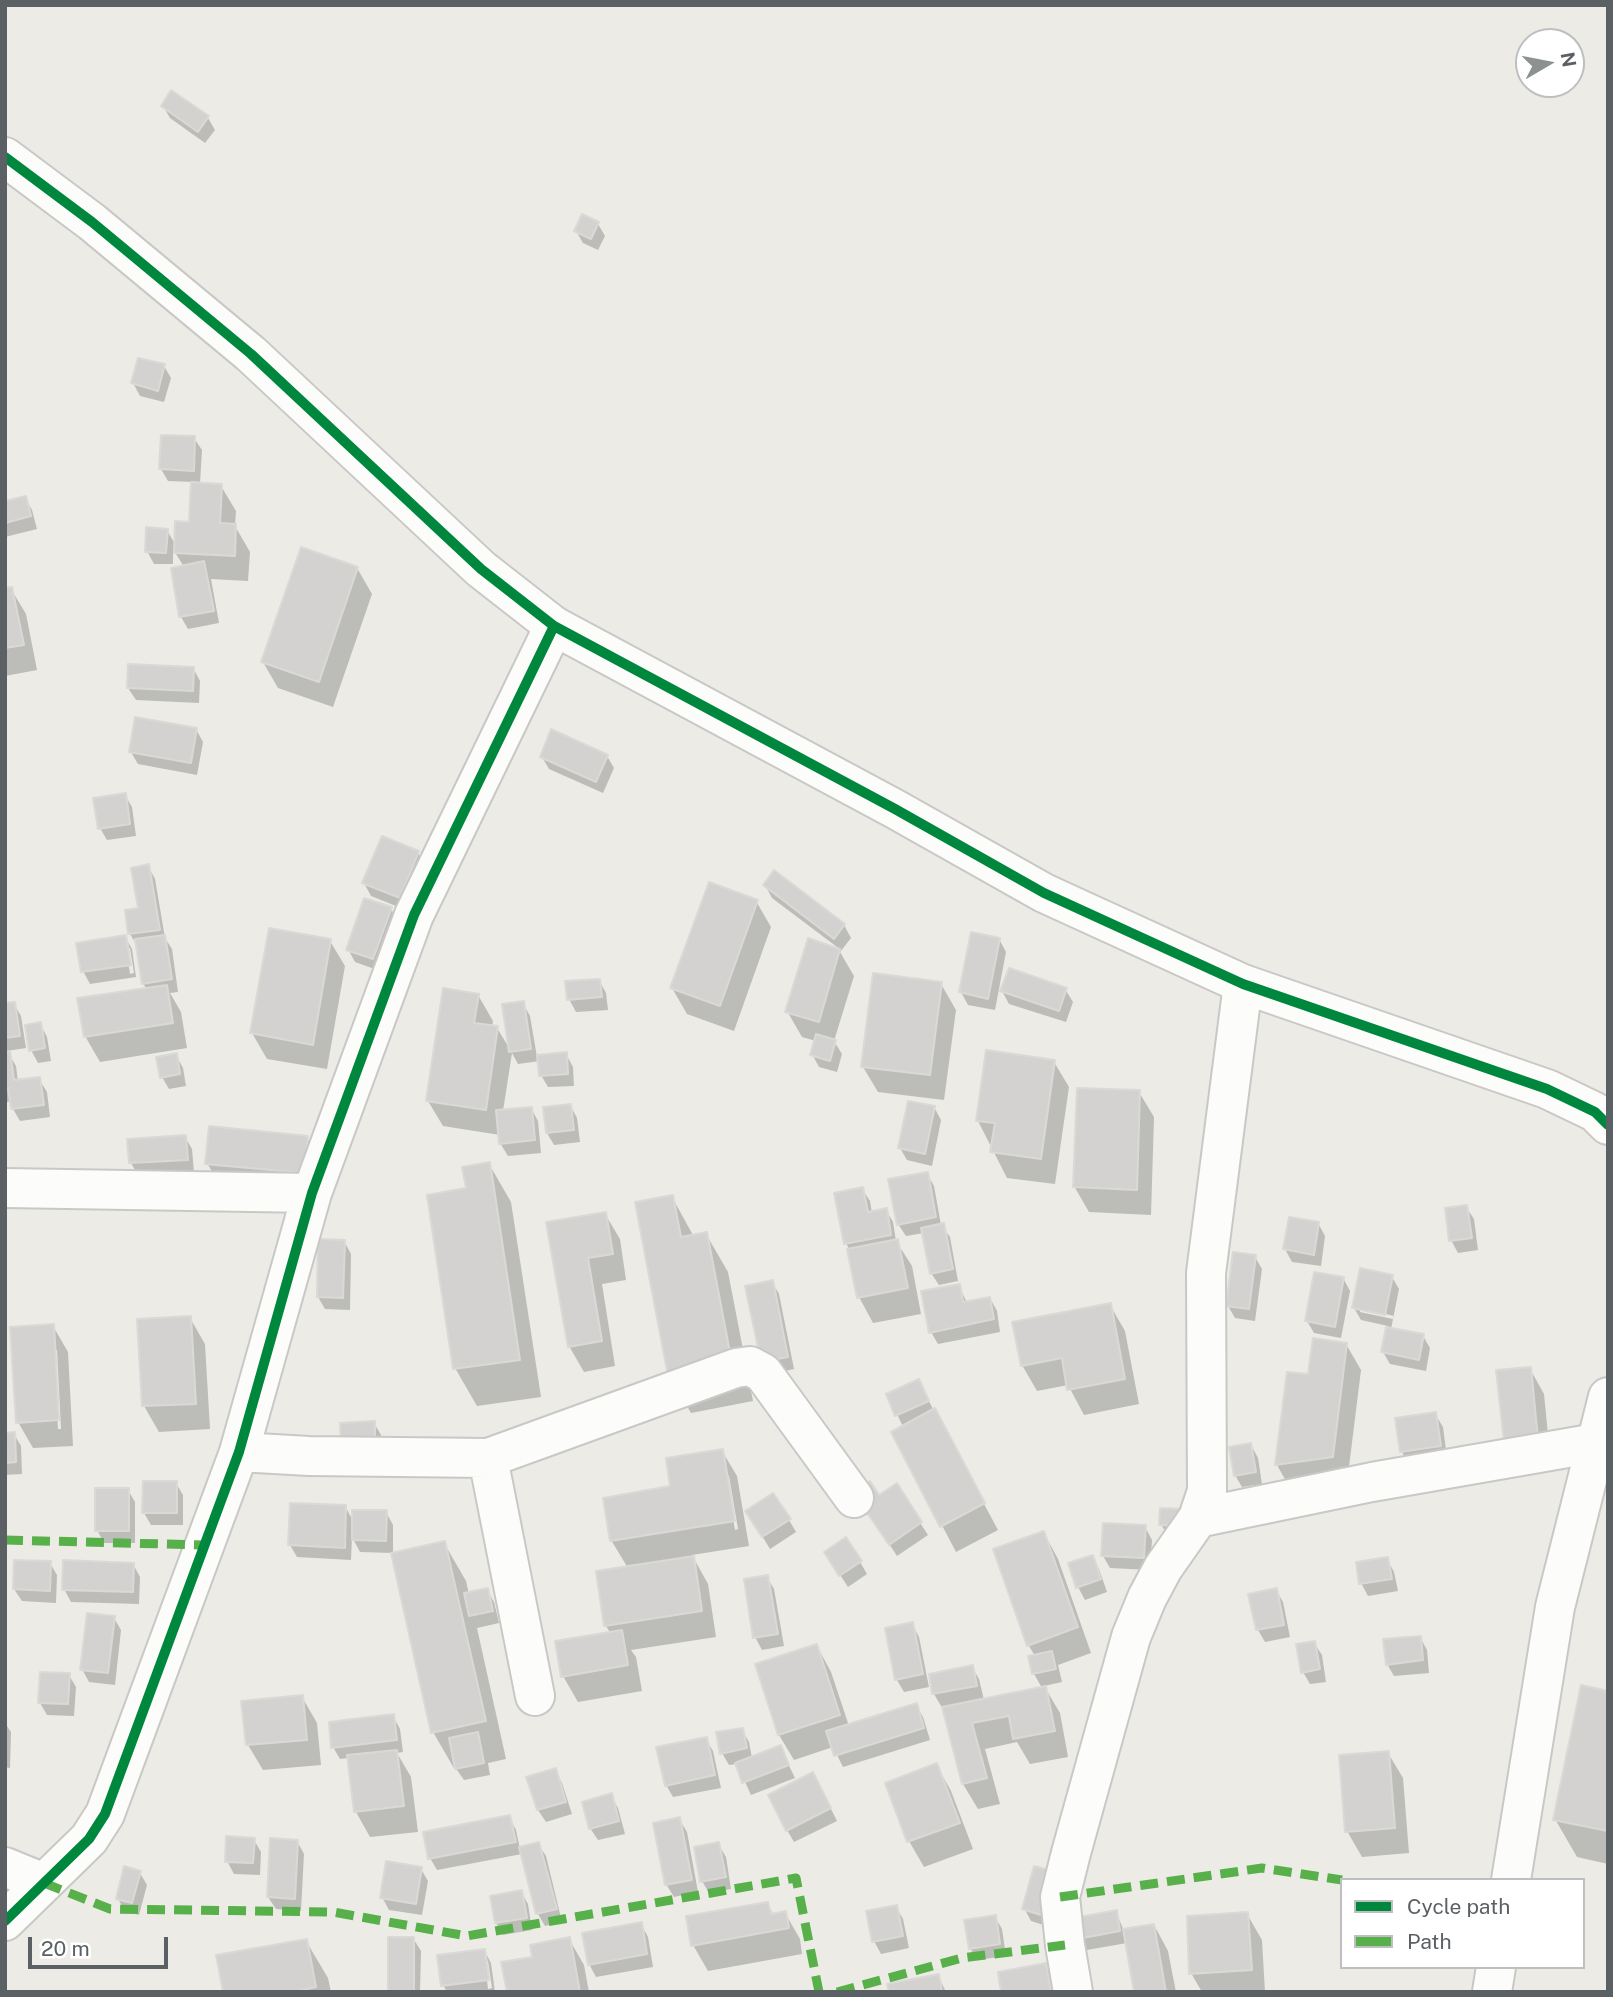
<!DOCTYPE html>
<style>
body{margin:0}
#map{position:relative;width:1613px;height:1997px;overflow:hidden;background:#ecebe6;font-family:"Public Sans",sans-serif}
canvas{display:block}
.frame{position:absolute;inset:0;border:7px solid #5b6064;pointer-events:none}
.legend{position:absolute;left:1340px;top:1878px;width:245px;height:91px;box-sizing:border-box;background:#fff;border:2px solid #bdbfc1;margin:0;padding:9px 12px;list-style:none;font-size:21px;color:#5b6064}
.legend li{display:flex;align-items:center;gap:14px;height:35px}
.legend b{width:35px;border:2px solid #bdbfc1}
.north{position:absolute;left:1515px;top:28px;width:70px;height:70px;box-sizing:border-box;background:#fff;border:2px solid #bdbfc1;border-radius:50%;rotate:80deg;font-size:19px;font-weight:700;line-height:28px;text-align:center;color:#5b6064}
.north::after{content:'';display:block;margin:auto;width:24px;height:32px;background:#8e9192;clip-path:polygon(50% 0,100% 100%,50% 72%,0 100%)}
.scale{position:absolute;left:28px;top:1937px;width:140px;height:32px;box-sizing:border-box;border:4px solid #5b6064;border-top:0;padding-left:9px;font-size:21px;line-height:24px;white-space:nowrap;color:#5b6064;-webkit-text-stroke:5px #fff;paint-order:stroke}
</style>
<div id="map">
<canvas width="1613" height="1997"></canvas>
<div class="frame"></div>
<ul class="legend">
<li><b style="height:9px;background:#00873e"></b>Cycle path</li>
<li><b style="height:9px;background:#58b04a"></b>Path</li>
</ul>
<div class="north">N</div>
<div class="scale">20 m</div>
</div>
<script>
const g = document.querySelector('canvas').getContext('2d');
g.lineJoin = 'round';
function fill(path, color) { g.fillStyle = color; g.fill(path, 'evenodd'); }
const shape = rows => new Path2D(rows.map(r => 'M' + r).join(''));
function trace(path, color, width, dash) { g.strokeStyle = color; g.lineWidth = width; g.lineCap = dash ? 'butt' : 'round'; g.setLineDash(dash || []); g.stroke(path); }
fill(shape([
 [163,106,208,118,215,130,205,143,170,118],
 [598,224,605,236,598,250,583,243,576,231],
 [164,366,171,378,164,402,140,396,133,383],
 [194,438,202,450,200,484,221,486,236,511,235,526,250,552,248,581,211,579,219,623,188,629,181,617,173,569,184,567,173,549,173,564,154,564,147,551,167,530,176,546,191,524,193,482,168,481,161,469],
 [25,498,32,510,37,529,5,537,5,503],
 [357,568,372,594,333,707,278,688,263,662],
 [11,589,26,614,37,670,5,676,5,590],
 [193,668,200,681,199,703,136,700,128,688],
 [196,729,203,742,197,775,138,764,131,752],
 [607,756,614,768,603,793,549,769,542,757],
 [125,795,132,807,136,836,107,840,100,828],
 [418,853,425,865,406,910,371,896,364,883],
 [148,866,155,879,165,938,172,949,178,992,170,993,181,1012,187,1048,100,1062,85,1036,147,990,143,983,138,947,130,934,127,911,140,909],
 [765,885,844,925,851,938,840,952,854,976,834,1041,842,1054,837,1072,819,1067,812,1054,816,1041,802,1037,787,1011,809,940,841,950,772,898],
 [756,901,771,927,734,1031,687,1014,672,988],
 [391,909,398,921,380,971,355,962,348,949],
 [125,937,132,949,136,977,90,984,83,971],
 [126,948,130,948,134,973,130,974],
 [999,939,1006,952,995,1010,968,1005,961,992],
 [330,941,345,966,327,1069,267,1059,252,1033],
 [599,980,606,993,608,1010,576,1012,569,999],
 [941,984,956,1010,944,1100,878,1092,863,1067],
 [1065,989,1073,1002,1066,1022,1009,1004,1002,991],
 [478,995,493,1021,492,1027,497,1028,511,1051,523,1003,530,1016,537,1057,566,1054,573,1067,574,1086,548,1087,541,1075,540,1061,518,1064,512,1053,503,1111,531,1108,538,1121,541,1153,508,1156,500,1143,500,1135,443,1126,428,1101],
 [14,1004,21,1016,26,1048,7,1051,16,1066,18,1082,39,1079,47,1092,50,1117,20,1121,13,1109,12,1101,7,1102,5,1098,5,1005],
 [40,1024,47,1037,51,1061,38,1063,31,1050],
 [176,1055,183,1068,186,1086,169,1089,162,1077],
 [1054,1062,1069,1087,1055,1184,1007,1178,978,1121],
 [1139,1092,1154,1117,1151,1215,1089,1212,1074,1186],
 [570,1105,577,1118,580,1142,554,1145,547,1133],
 [934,1107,941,1120,932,1166,907,1160,900,1148],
 [185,1137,192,1149,194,1172,138,1175,131,1163],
 [307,1138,322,1164,318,1198,222,1189,207,1163],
 [489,1164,511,1202,541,1397,477,1406,455,1368,468,1190],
 [927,1174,934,1186,941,1225,950,1237,958,1281,939,1285,931,1273,924,1233,906,1236,898,1224],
 [862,1189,870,1201,872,1213,886,1210,893,1222,896,1241,912,1266,921,1314,873,1323,859,1297,849,1249,846,1243],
 [672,1197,694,1237,706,1234,728,1272,753,1401,691,1413,669,1375],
 [1466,1207,1474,1219,1478,1250,1458,1253,1451,1240],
 [605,1214,620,1239,626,1280,602,1284,615,1366,584,1372,569,1346,548,1224],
 [1318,1223,1325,1236,1321,1266,1292,1262,1285,1249],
 [344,1241,351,1254,350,1310,325,1309,318,1297],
 [1255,1257,1262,1269,1255,1321,1235,1318,1228,1306],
 [1392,1277,1399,1289,1391,1329,1423,1336,1430,1348,1426,1371,1390,1364,1383,1352,1388,1326,1361,1320,1354,1308],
 [1360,1308,1394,1316,1393,1319,1360,1312],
 [1343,1278,1350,1291,1341,1338,1314,1333,1307,1321],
 [772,1282,779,1294,794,1369,769,1374],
 [959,1286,967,1303,990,1298,997,1311,1000,1332,938,1344,931,1332],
 [1110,1305,1125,1331,1139,1404,1084,1415,1068,1385,1037,1391,1022,1365],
 [190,1318,205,1344,210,1429,159,1432,144,1406],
 [53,1326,68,1352,73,1446,33,1448,18,1422],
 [54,1350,57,1350,61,1429,58,1429],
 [1346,1344,1361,1370,1347,1483,1291,1490,1277,1465,1288,1374,1310,1376],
 [1530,1369,1544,1394,1551,1465,1520,1468],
 [918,1381,998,1530,956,1552,893,1432,903,1427,888,1394],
 [1435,1414,1443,1427,1447,1458,1409,1464,1402,1452],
 [374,1423,381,1435,382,1460,350,1462],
 [5,1434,14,1434,21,1446,22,1474,5,1475],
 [1251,1445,1258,1458,1262,1484,1242,1487,1235,1475],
 [722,1451,737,1476,749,1546,692,1555,708,1584,716,1637,631,1650,636,1657,642,1691,578,1702,563,1676,611,1634,606,1626,628,1568,611,1540,672,1488],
 [726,1476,729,1476,738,1529,735,1530],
 [176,1483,183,1495,183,1525,151,1525,144,1513],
 [896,1486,928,1535,897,1556,863,1504],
 [128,1490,135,1502,135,1543,104,1543,97,1530],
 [345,1506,353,1521,386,1512,393,1525,393,1553,360,1552,352,1537,351,1560,297,1557,290,1545],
 [789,1520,796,1532,770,1549,755,1524],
 [1188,1523,1168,1537,1161,1524],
 [1145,1527,1152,1540,1150,1570,1110,1568,1103,1556],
 [1044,1533,1058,1559,1091,1653,1058,1665,1062,1682,1044,1686,1060,1713,1068,1757,1030,1764,1017,1742,985,1749,1000,1804,978,1809,963,1784,943,1706,941,1706,934,1694,972,1667,979,1679,984,1700,1042,1688,1034,1674,1030,1657,1035,1656,1029,1646,995,1550],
 [444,1543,466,1581,469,1594,487,1590,494,1602,499,1623,477,1628,506,1759,488,1763,490,1775,464,1780,457,1770,455,1770,433,1732],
 [1092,1557,1099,1569,1107,1592,1085,1600,1078,1587],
 [1387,1559,1394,1572,1398,1591,1368,1596,1361,1583],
 [860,1562,867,1574,848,1587,833,1564],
 [50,1563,57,1575,56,1603,22,1601,14,1589],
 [133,1564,140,1577,139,1604,71,1602,64,1589],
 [767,1577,774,1589,784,1646,762,1650,755,1637],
 [1276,1590,1283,1602,1290,1637,1265,1642,1258,1630],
 [114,1618,121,1630,115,1685,89,1682,82,1669],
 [912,1624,919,1637,929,1687,904,1692,897,1680],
 [1420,1637,1427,1650,1429,1673,1394,1676,1387,1664],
 [1314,1643,1322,1655,1326,1682,1310,1684,1303,1672],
 [817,1646,831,1672,849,1726,916,1705,923,1717,930,1740,843,1767,833,1747,794,1760,779,1735],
 [69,1675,76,1687,74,1716,47,1715,40,1703],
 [1608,1692,1608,1864,1577,1857,1555,1819],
 [302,1697,317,1723,321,1765,263,1770,248,1745],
 [393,1716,400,1729,403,1752,397,1753,411,1777,418,1832,370,1837,356,1812,349,1758,340,1759,333,1747],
 [5,1723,11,1732,10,1768,5,1767],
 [742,1730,749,1742,752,1758,780,1747,795,1778,751,1795,737,1764,729,1765,722,1753],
 [706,1739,713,1751,721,1788,673,1797,666,1785],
 [1388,1753,1403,1778,1409,1853,1362,1857,1347,1831],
 [937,1766,951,1791,973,1849,924,1867,909,1841],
 [555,1770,562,1783,572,1814,546,1822,538,1810,528,1778],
 [820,1787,837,1821,794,1842,787,1830],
 [611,1796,618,1808,625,1834,598,1840,590,1828],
 [509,1817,516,1830,520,1849,538,1844,546,1856,562,1922,545,1926,538,1914,522,1854,437,1870,430,1858],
 [679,1819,687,1832,698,1892,674,1897,666,1884],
 [254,1840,261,1852,260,1875,234,1874,227,1861],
 [297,1841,304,1854,301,1911,276,1909,268,1897],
 [718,1844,726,1857,731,1889,709,1893,702,1881],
 [421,1869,428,1881,422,1915,389,1910,382,1897],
 [140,1873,147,1885,139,1915,125,1911,118,1899],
 [1055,1874,1050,1927,1031,1921,1024,1908],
 [521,1892,528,1904,532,1930,503,1935,496,1923],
 [767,1904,774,1915,785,1913,800,1939,802,1954,708,1971,693,1945],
 [896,1907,903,1919,909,1948,881,1954,874,1941],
 [1116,1912,1124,1931,1154,1925,1168,1951,1176,1992,1136,1992,1127,1943,1081,1951,1074,1939],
 [1247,1914,1262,1940,1265,1992,1202,1992,1191,1973],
 [995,1917,1002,1929,1006,1956,977,1960,970,1948],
 [641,1924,648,1937,653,1967,596,1977,589,1964],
 [413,1938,421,1951,420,1992,390,1992],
 [569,1939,584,1965,589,1992,509,1992,534,1958],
 [306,1941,328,1978,331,1992,225,1992],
 [484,1950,491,1963,495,1992,447,1992,443,1985],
 [485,1961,488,1961,492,1988,488,1989],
 [1045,1965,1060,1992,1003,1992],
 [938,1976,946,1992,891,1992]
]), '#0003');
const building = shape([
 [171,90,209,116,198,132,161,106,171,90],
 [582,214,599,222,591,239,574,231,582,214],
 [138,358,165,364,158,391,131,383,138,358],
 [161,435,195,436,194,471,159,469,161,435],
 [191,482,222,484,220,523,236,524,235,556,174,553,175,521,189,522,191,482],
 [26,496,31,516,5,523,5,501,26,496],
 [146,527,168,529,166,553,145,552,146,527],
 [301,547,358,567,319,682,261,662,301,547],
 [204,561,214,611,179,617,171,568,204,561],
 [12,587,24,645,5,648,5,588,12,587],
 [128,664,194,667,193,691,127,688,128,664],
 [135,717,197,728,191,763,129,752,135,717],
 [551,729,608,755,596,782,540,757,551,729],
 [126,793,130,824,98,829,93,798,126,793],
 [382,836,419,851,400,898,362,883,382,836],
 [149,864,160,930,128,934,125,910,138,908,131,868,149,864],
 [774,870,845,924,834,939,763,885,774,870],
 [709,882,758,900,720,1006,670,988,709,882],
 [364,898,392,907,373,959,346,950,364,898],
 [269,928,331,939,313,1045,250,1033,269,928],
 [971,932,1000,938,988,999,959,992,971,932],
 [126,935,131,965,81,972,76,943,126,935],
 [165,935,172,979,142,984,135,939,165,935],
 [808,938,840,949,819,1022,785,1012,808,938],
 [1009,968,1067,988,1059,1011,1000,991,1009,968],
 [873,973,942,982,930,1075,861,1067,873,973],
 [600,979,602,997,567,1000,565,981,600,979],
 [167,985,173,1023,84,1037,77,998,167,985],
 [443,988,479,994,474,1023,498,1026,486,1110,426,1101,443,988],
 [524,1001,531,1049,509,1052,502,1004,524,1001],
 [15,1002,20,1036,5,1038,5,1003,15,1002],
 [41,1022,45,1048,29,1051,25,1025,41,1022],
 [816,1034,836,1040,830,1061,810,1055,816,1034],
 [986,1050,1055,1060,1041,1159,990,1152,995,1123,976,1121,986,1050],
 [10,1051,14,1080,40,1077,44,1105,11,1109,8,1088,5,1089,5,1052,10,1051],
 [567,1052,568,1074,539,1076,537,1055,567,1052],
 [177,1053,180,1074,160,1078,156,1057,177,1053],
 [1077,1088,1140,1090,1137,1190,1073,1187,1077,1088],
 [908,1101,935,1106,925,1154,898,1148,908,1101],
 [571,1104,574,1130,546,1133,543,1107,571,1104],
 [532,1107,535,1140,499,1144,496,1110,532,1107],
 [209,1126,308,1136,304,1173,205,1164,209,1126],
 [186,1135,188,1160,129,1163,127,1139,186,1135],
 [490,1162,520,1360,453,1369,427,1195,466,1188,462,1167,490,1162],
 [928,1172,936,1217,897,1225,888,1179,928,1172],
 [863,1187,868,1212,887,1208,891,1235,844,1244,834,1193,863,1187],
 [673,1195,681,1237,707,1232,732,1363,668,1376,635,1202,673,1195],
 [1467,1205,1472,1238,1449,1241,1445,1208,1467,1205],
 [606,1212,613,1254,588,1258,602,1341,568,1347,546,1222,606,1212],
 [1289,1217,1319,1222,1314,1255,1283,1249,1289,1217],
 [944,1223,953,1269,930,1274,921,1228,944,1223],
 [318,1239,345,1240,343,1298,317,1297,318,1239],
 [898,1239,908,1288,857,1298,847,1249,898,1239],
 [1233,1252,1256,1255,1249,1309,1226,1306,1233,1252],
 [1360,1268,1393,1275,1385,1315,1352,1308,1360,1268],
 [1314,1272,1344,1277,1335,1327,1305,1321,1314,1272],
 [773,1280,788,1357,761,1362,745,1286,773,1280],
 [960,1284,963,1302,990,1297,994,1319,929,1333,921,1291,960,1284],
 [1111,1303,1125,1379,1067,1390,1062,1358,1021,1366,1012,1322,1111,1303],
 [191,1316,196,1404,142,1406,137,1319,191,1316],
 [54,1324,59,1420,16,1423,10,1327,54,1324],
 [1386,1327,1424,1334,1419,1360,1381,1352,1386,1327],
 [1313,1338,1347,1343,1333,1457,1275,1465,1287,1372,1308,1374,1313,1338],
 [1531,1367,1538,1439,1504,1442,1496,1370,1531,1367],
 [919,1379,929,1401,895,1416,886,1394,919,1379],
 [935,1408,985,1503,940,1527,891,1432,935,1408],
 [1436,1412,1441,1446,1400,1452,1395,1418,1436,1412],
 [375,1421,375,1448,341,1450,340,1423,375,1421],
 [15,1432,16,1462,5,1463,5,1433,15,1432],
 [1251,1443,1256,1472,1234,1476,1229,1447,1251,1443],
 [723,1449,735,1521,610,1541,603,1498,670,1486,666,1458,723,1449],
 [143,1481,177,1481,177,1513,142,1513,143,1481],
 [870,1481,879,1495,897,1483,922,1522,889,1545,853,1492,870,1481],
 [95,1488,129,1488,129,1531,95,1531,95,1488],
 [773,1493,791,1519,762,1537,745,1511,773,1493],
 [290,1503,346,1505,345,1548,288,1545,290,1503],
 [1160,1508,1182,1509,1180,1526,1159,1525,1160,1508],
 [352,1510,387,1510,386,1541,352,1540,352,1510],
 [1103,1523,1146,1525,1144,1558,1101,1556,1103,1523],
 [1044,1531,1078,1627,1027,1646,993,1549,1044,1531],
 [846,1537,862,1561,839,1576,824,1552,846,1537],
 [445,1541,486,1721,431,1733,391,1553,445,1541],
 [1093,1555,1101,1579,1076,1588,1068,1563,1093,1555],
 [694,1556,702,1611,604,1626,596,1571,694,1556],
 [1388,1557,1392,1579,1359,1584,1356,1562,1388,1557],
 [14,1560,51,1561,50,1591,13,1589,14,1560],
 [63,1560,134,1563,133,1592,62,1590,63,1560],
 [768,1575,778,1634,753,1638,744,1579,768,1575],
 [488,1588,493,1611,469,1616,464,1593,488,1588],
 [1277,1588,1284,1625,1256,1630,1248,1594,1277,1588],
 [87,1613,115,1616,108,1673,80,1670,87,1613],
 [913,1622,923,1674,895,1680,885,1628,913,1622],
 [622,1630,628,1665,561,1677,555,1641,622,1630],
 [1421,1636,1423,1660,1386,1665,1383,1639,1421,1636],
 [1315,1641,1320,1669,1301,1673,1296,1644,1315,1641],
 [817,1644,840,1715,778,1735,755,1664,817,1644],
 [1052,1651,1056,1669,1032,1674,1028,1656,1052,1651],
 [973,1665,977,1686,932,1694,929,1674,973,1665],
 [40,1672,70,1673,68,1704,38,1703,40,1672],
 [1581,1685,1608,1691,1608,1831,1553,1820,1581,1685],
 [1046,1686,1055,1731,1013,1739,1009,1716,972,1723,987,1778,962,1784,942,1707,1046,1686],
 [303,1695,307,1740,246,1745,241,1701,303,1695],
 [917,1703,924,1728,834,1756,826,1731,917,1703],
 [394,1714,397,1740,331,1748,329,1722,394,1714],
 [743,1728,747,1748,720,1754,716,1732,743,1728],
 [478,1732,484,1763,455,1769,449,1738,478,1732],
 [707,1737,715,1775,665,1786,656,1747,707,1737],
 [781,1745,789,1765,742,1783,735,1763,781,1745],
 [397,1750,404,1806,354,1812,347,1755,397,1750],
 [1389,1751,1395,1828,1345,1832,1339,1755,1389,1751],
 [937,1763,960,1823,907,1842,885,1783,937,1763],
 [556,1768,566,1802,537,1810,526,1777,556,1768],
 [813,1772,831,1808,786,1831,768,1795,813,1772],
 [612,1793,619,1821,589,1829,582,1802,612,1793],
 [510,1815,516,1842,428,1859,423,1832,510,1815],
 [680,1817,692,1880,665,1885,653,1823,680,1817],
 [226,1836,255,1838,253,1863,225,1862,226,1836],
 [270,1838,298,1840,295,1899,267,1897,270,1838],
 [539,1842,557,1909,536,1914,519,1847,539,1842],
 [719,1842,726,1877,700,1882,694,1847,719,1842],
 [386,1861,422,1867,416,1904,380,1898,386,1861],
 [124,1866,141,1871,132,1903,116,1899,124,1866],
 [1034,1866,1057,1872,1044,1916,1022,1909,1034,1866],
 [522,1890,527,1918,495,1923,490,1896,522,1890],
 [768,1902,771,1914,786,1911,789,1928,691,1946,686,1916,768,1902],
 [897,1905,903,1936,872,1942,866,1911,897,1905],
 [1117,1910,1120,1931,1072,1940,1069,1919,1117,1910],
 [1248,1912,1252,1970,1189,1974,1187,1916,1248,1912],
 [996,1915,1000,1944,969,1949,964,1920,996,1915],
 [642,1922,647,1954,588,1965,582,1933,642,1922],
 [1154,1924,1166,1992,1134,1992,1123,1929,1154,1924],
 [388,1937,414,1937,414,1992,388,1992,388,1937],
 [570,1937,580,1992,507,1992,501,1962,532,1957,530,1945,570,1937],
 [307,1939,316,1987,293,1992,223,1992,216,1955,307,1939],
 [485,1949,489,1980,441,1986,437,1955,485,1949],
 [1046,1963,1051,1992,1001,1992,998,1972,1046,1963],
 [939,1974,942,1992,889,1992,887,1984,939,1974]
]);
fill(building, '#d3d2d0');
trace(building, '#dbd9d5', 2);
const minor = shape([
 [5,1188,312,1193],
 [239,1452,309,1456,488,1458,736,1368,750,1366,763,1373,854,1498],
 [488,1458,535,1696],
 [1198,1518,1372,1482,1596,1443],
 [5,1867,44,1883],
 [5,1921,89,1839,105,1814,239,1452,312,1193,414,915,554,626],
 [1073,1992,1065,1945,1060,1897,1071,1853,1131,1637,1147,1598,1163,1568,1198,1518,1207,1491,1206,1273,1243,984]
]);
const tertiary = shape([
 [5,157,92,222,251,354,481,569,554,626,895,809,1044,893,1243,984,1547,1089,1595,1112,1608,1125],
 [1511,1880,1555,1607,1608,1397],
 [1492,1992,1496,1967]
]);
trace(minor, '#c8c8c6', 42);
trace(tertiary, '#c8c8c6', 42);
trace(minor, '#fcfcfb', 38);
trace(tertiary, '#fcfcfb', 38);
trace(shape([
 [5,1540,204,1545],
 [44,1883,110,1909,333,1912,467,1936,796,1878,819,1992],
 [1060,1897,1262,1868,1342,1880],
 [837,1992,962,1958,1065,1945]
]), '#58b04a', 9, [18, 9]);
trace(shape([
 [5,157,92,222,251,354,481,569,554,626,895,809,1044,893,1243,984,1547,1089,1595,1112,1608,1125],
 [5,1921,89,1839,105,1814,239,1452,312,1193,414,915,554,626]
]), '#00873e', 10);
</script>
